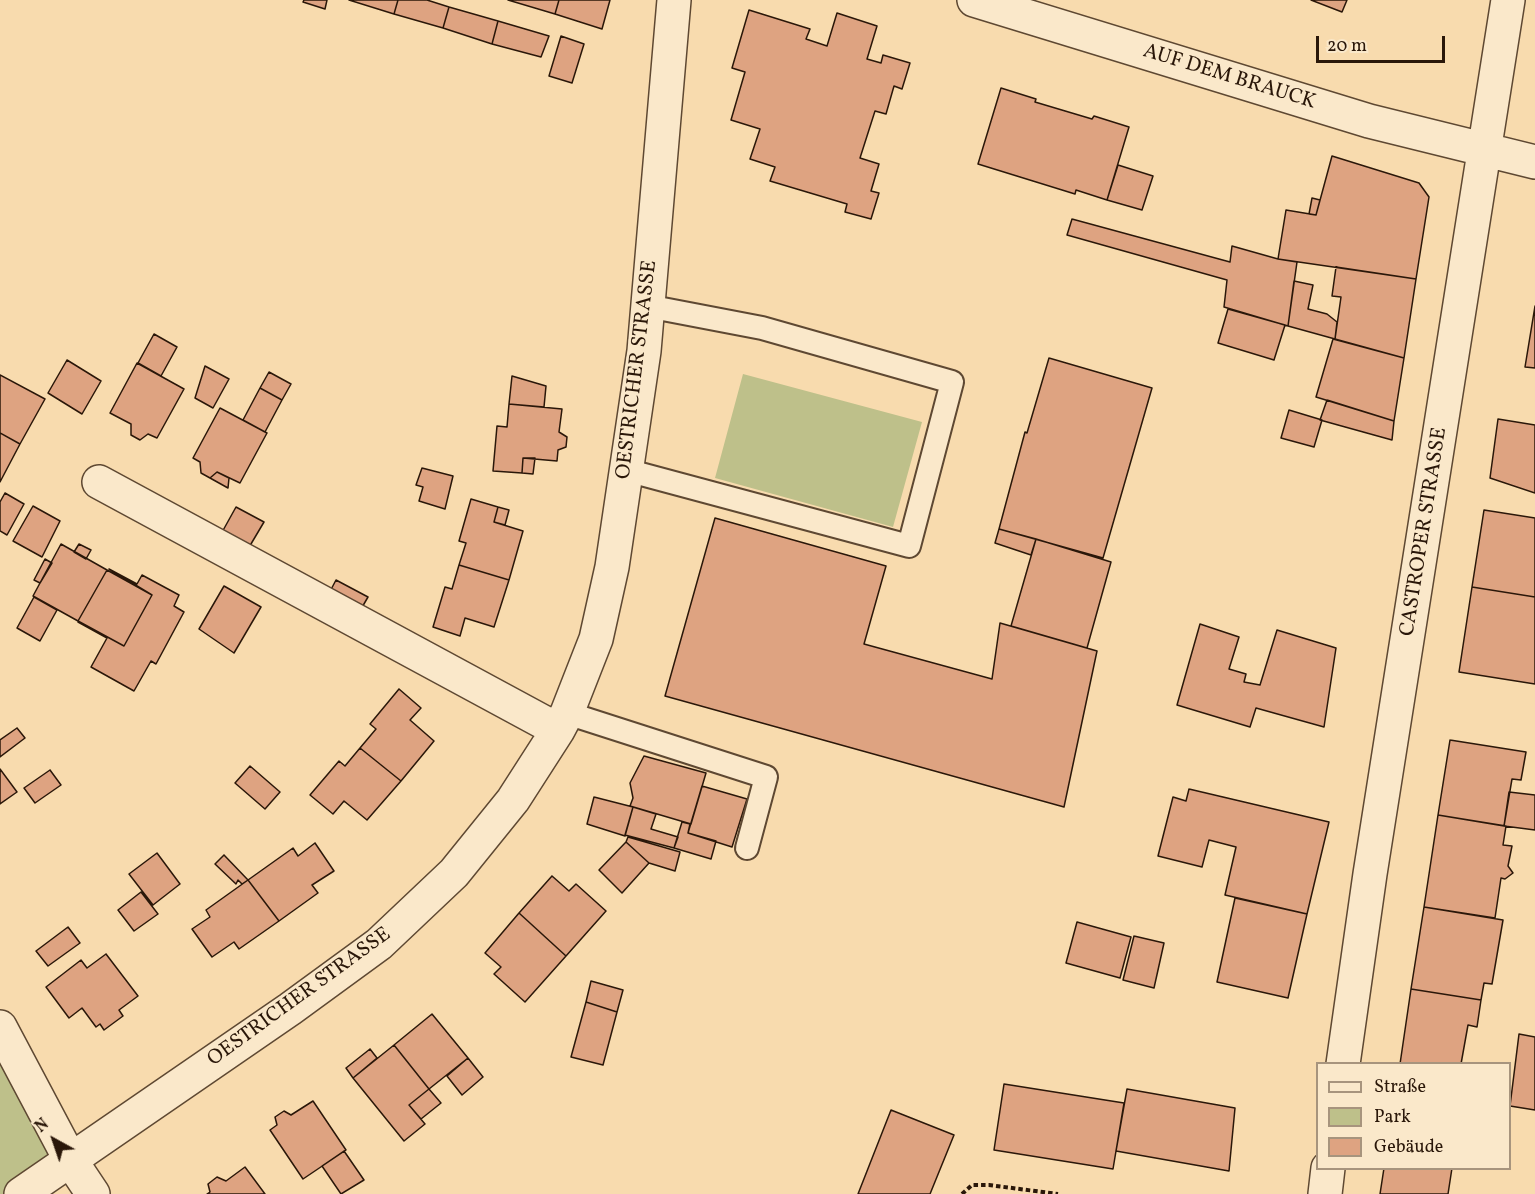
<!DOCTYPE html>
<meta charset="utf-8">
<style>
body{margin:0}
#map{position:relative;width:1535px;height:1194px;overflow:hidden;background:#f8dbae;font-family:Vollkorn,serif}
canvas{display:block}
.legend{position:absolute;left:1316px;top:1062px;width:195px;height:108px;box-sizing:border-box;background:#fae8ca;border:2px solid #a7947d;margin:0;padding:8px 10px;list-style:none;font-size:18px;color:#2a1709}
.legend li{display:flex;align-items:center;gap:12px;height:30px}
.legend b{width:30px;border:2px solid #a7947d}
.north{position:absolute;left:24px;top:1110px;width:60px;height:60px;-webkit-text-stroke:4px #fae8ca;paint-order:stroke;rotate:320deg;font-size:16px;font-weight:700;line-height:24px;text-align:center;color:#2a1709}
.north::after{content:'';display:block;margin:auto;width:21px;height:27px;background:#2a1709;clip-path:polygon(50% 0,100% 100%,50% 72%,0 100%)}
.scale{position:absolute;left:1316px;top:36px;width:129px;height:27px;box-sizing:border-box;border:3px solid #2a1709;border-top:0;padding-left:8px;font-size:18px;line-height:21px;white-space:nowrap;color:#2a1709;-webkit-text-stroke:4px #fae8ca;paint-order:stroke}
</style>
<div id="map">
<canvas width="1535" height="1194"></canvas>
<ul class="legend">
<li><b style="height:8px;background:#fae8ca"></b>Straße</li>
<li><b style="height:16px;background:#bec08a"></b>Park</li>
<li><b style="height:16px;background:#dea381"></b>Gebäude</li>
</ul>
<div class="north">N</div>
<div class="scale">20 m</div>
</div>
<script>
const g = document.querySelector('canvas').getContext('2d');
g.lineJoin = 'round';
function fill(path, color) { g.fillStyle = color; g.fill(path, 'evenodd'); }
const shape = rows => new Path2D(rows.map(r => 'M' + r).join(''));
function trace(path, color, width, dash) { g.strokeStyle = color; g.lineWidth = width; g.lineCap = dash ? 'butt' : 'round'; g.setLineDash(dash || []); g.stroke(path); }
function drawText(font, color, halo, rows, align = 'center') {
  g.font = font + ' Vollkorn,serif'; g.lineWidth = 4.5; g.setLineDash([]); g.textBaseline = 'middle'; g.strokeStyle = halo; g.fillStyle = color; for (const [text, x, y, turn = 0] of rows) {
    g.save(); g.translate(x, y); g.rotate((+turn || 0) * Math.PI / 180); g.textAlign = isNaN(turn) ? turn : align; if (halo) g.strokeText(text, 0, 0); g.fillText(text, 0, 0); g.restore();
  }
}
fill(shape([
 [743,374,922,422,893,527,715,478],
 [0,1027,71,1161,21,1194,0,1194]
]), '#bec08a');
const building = shape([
 [304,0,327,0,325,9,303,2,304,0],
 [349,0,398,0,394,14,349,0],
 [398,0,427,0,449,7,443,28,394,14,398,0],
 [508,0,559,0,555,14,508,0],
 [559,0,610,0,602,29,555,14,559,0],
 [1311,0,1347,0,1342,12,1311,0],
 [449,7,498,21,492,44,443,28,449,7],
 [749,10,810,29,806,39,827,46,837,13,877,26,867,59,881,63,883,55,910,63,902,89,894,86,886,114,875,111,860,158,879,164,871,191,879,193,871,219,845,212,847,204,770,181,775,167,750,159,760,129,731,120,745,72,732,68,749,10],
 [498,21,549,36,541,57,492,44,498,21],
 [561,36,584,44,572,83,549,76,561,36],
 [1001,88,1036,99,1035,102,1092,119,1094,116,1129,127,1107,200,1076,190,1075,194,978,164,1001,88],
 [1332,156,1419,183,1429,197,1416,279,1278,259,1286,210,1316,215,1332,156],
 [1118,165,1153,176,1142,210,1107,200,1118,165],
 [1312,198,1320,200,1316,215,1309,214,1312,198],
 [1072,219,1230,262,1232,246,1278,259,1297,262,1288,326,1224,307,1227,280,1067,235,1072,219],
 [1336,267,1416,279,1404,358,1335,339,1341,297,1332,296,1336,267],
 [1294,281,1313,285,1308,309,1327,314,1337,322,1335,339,1288,326,1294,281],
 [1535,306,1535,368,1525,367,1535,306],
 [1228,309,1285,325,1274,360,1218,343,1228,309],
 [154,334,177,347,161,376,138,363,154,334],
 [1333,339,1404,358,1394,421,1316,397,1333,339],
 [1049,358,1152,388,1103,558,999,529,1025,432,1027,433,1049,358],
 [67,360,101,381,82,414,48,393,67,360],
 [137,363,184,389,157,438,148,434,140,440,131,435,131,424,110,413,137,363],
 [205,366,229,379,213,408,195,398,205,366],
 [269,372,291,384,282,400,260,388,269,372],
 [0,375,45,399,20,444,0,433,0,375],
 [512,376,546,386,544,407,509,404,512,376],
 [260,388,282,400,265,432,243,420,260,388],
 [1327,400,1394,421,1392,440,1320,420,1327,400],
 [509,404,562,409,559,432,567,437,566,447,558,450,557,461,523,458,522,473,493,471,497,426,507,427,509,404],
 [220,408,267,433,240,483,217,472,210,478,201,473,200,462,193,458,220,408],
 [1289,410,1322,420,1314,447,1281,438,1289,410],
 [1498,419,1535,425,1535,493,1490,478,1498,419],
 [0,433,20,444,0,482,0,433],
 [523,458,535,458,533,474,522,473,523,458],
 [422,468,453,476,445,509,419,501,423,487,416,485,422,468],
 [217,472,229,478,228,488,210,478,217,472],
 [5,493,24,504,7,535,0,531,0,502,5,493],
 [471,499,498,507,494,522,523,531,509,580,459,565,466,543,459,541,471,499],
 [33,506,60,521,42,557,13,541,33,506],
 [236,507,264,522,248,549,221,534,236,507],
 [498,507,509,510,505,525,494,522,498,507],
 [1484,510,1535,518,1535,597,1472,587,1484,510],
 [715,518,886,566,864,644,992,679,1000,623,1097,651,1064,807,665,696,715,518],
 [999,529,1036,539,1031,555,995,543,999,529],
 [1036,539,1111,562,1087,648,1011,626,1036,539],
 [61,544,107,570,78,621,33,596,61,544],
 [79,544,91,550,86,559,74,552,79,544],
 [45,559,52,563,40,583,34,580,45,559],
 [459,565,509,580,494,627,465,618,460,636,433,627,445,587,452,589,459,565],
 [109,569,137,584,142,575,179,595,174,606,184,612,156,664,151,661,134,691,91,667,107,638,78,622,78,621,124,646,152,595,109,569],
 [107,570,152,595,124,646,78,621,107,570],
 [336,580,368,597,357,616,326,599,336,580],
 [224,586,261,607,234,653,199,629,224,586],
 [1472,587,1535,597,1535,684,1459,672,1472,587],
 [34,597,57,610,40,641,17,628,34,597],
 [1200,624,1239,637,1229,669,1246,674,1244,682,1260,685,1277,630,1336,648,1324,727,1256,708,1250,727,1177,705,1200,624],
 [399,689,421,708,410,720,434,741,401,781,360,748,376,729,370,724,399,689],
 [17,728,25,738,0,757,0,740,17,728],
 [1450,740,1526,752,1521,780,1512,779,1504,826,1438,815,1450,740],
 [360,748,401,781,367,820,344,801,333,814,310,795,339,761,345,766,360,748],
 [644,756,706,773,691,824,630,806,633,798,630,783,644,756],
 [250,766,280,792,265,809,235,783,250,766],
 [0,769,17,792,0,804,0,769],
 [50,770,61,785,35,803,24,788,50,770],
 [702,786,747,799,732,847,688,833,702,786],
 [1189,789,1329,822,1307,914,1225,895,1236,847,1209,840,1202,867,1158,856,1173,797,1186,801,1189,789],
 [1509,792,1535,795,1535,830,1504,826,1509,792],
 [594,797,633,807,625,836,587,824,594,797],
 [633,807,656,814,651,829,678,837,674,848,625,835,633,807],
 [1438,815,1506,826,1503,845,1512,846,1508,866,1513,873,1505,879,1501,878,1495,918,1424,907,1438,815],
 [682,822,690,824,688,833,716,841,711,859,674,848,682,822],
 [628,837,680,852,675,871,649,863,626,842,628,837],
 [626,842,649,863,622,893,599,870,626,842],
 [315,843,334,871,312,885,318,893,279,921,248,880,293,848,298,856,315,843],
 [157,853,180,884,153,905,129,874,157,853],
 [224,855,248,880,242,884,238,880,236,884,215,864,224,855],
 [552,876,569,891,576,884,606,911,566,956,519,913,552,876],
 [248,880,279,921,239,949,234,942,212,957,192,929,210,917,206,910,248,880],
 [141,892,158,914,134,931,118,910,141,892],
 [1235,898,1307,914,1288,998,1217,982,1235,898],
 [1424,907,1503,920,1492,984,1484,983,1481,1000,1411,989,1424,907],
 [519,913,566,956,525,1002,494,974,501,967,485,953,519,913],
 [1077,922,1131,937,1120,978,1066,963,1077,922],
 [68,927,80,943,48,966,36,951,68,927],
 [1134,936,1164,943,1154,988,1123,980,1134,936],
 [106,954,138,996,119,1010,123,1016,104,1030,100,1024,96,1027,82,1008,69,1018,46,987,81,960,87,968,106,954],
 [591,981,623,990,617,1012,586,1002,591,981],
 [1411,989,1481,1000,1477,1027,1468,1025,1461,1064,1400,1064,1411,989],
 [586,1002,617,1012,603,1065,571,1057,586,1002],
 [432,1014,468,1058,429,1089,394,1045,432,1014],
 [1519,1034,1535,1037,1535,1110,1510,1106,1519,1034],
 [394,1045,429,1089,409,1105,425,1124,404,1141,353,1078,394,1045],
 [370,1049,377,1058,353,1078,346,1068,370,1049],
 [468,1058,483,1077,462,1095,447,1076,468,1058],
 [1004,1084,1124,1103,1113,1169,994,1150,1004,1084],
 [429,1089,441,1103,421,1119,409,1105,429,1089],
 [1127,1089,1235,1108,1229,1171,1116,1151,1127,1089],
 [313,1101,346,1150,303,1179,270,1130,277,1125,275,1117,284,1111,291,1115,313,1101],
 [891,1110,954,1135,930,1194,858,1194,891,1110],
 [344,1151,364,1180,341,1194,322,1166,344,1151],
 [245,1167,265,1194,207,1194,210,1192,208,1184,217,1177,226,1181,245,1167],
 [1384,1168,1452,1168,1448,1194,1380,1194,1384,1168]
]);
fill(building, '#dea381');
trace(building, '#2a1709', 1.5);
const service = shape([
 [626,470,909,546,952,382,762,328,647,306],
 [567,713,766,777,747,848]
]);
const minor = shape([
 [974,0,1369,121,1535,162],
 [99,482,558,730],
 [0,1027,71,1161,93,1194],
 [1343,1064,1370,874,1508,0],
 [21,1194,290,1009,379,944,454,873,513,800,558,730,567,713,596,639,612,567,644,351,674,0],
 [1325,1194,1328,1168]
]);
trace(service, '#5e4832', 26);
trace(minor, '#5e4832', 36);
trace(shape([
 [962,1194,972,1185,989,1185,1058,1194]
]), '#2a1709', 4, [4.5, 3]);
trace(service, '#fae8ca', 22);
trace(minor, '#fae8ca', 33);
drawText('21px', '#2a1709', '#fae8ca', [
 ["AUF DEM BRAUCK",1229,78,17],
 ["OESTRICHER STRASSE",638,370,-83],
 ["CASTROPER STRASSE",1425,532,-81],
 ["OESTRICHER STRASSE",300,998,-36]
]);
</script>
